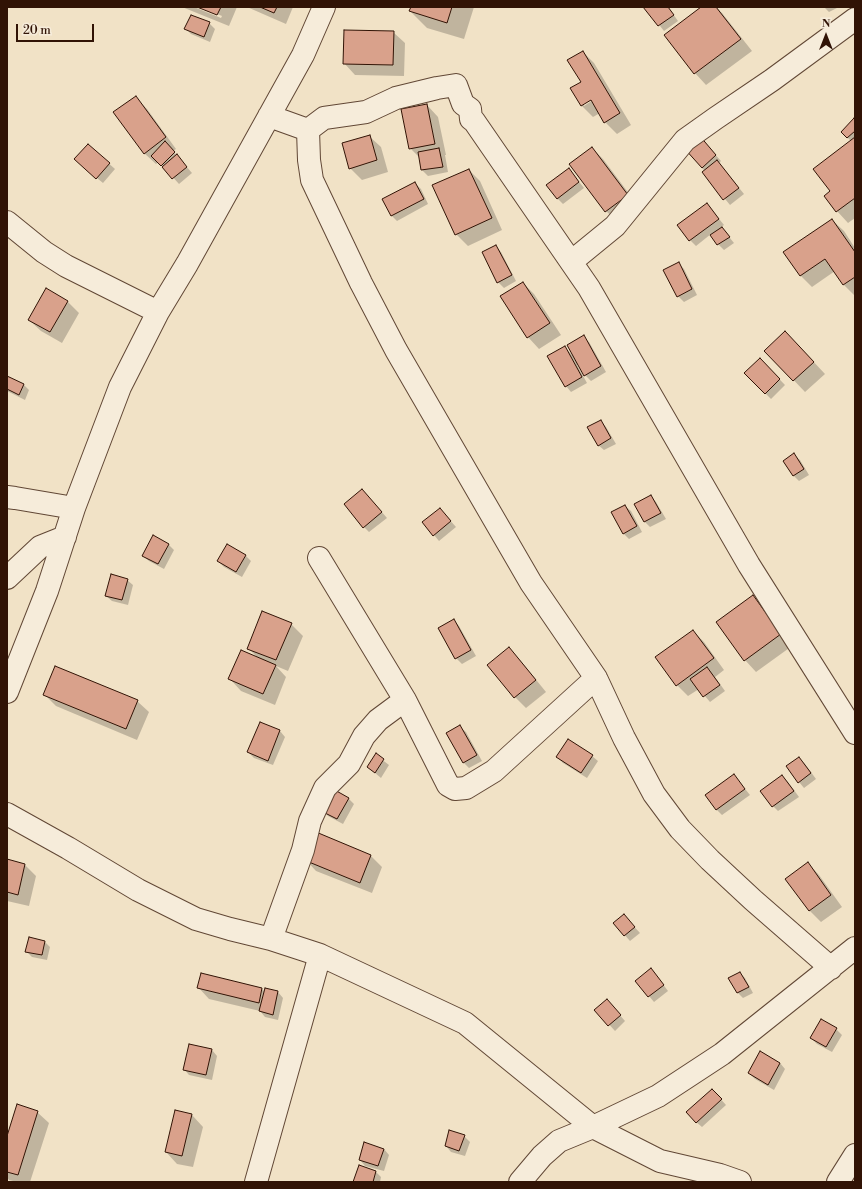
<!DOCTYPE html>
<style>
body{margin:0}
#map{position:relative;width:862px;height:1189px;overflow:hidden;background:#f1e2c6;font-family:"Libre Bodoni",serif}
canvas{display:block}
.frame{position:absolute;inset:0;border:8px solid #311305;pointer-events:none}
.north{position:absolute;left:806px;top:16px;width:40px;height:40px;-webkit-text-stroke:3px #f6ecda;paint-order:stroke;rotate:0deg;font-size:11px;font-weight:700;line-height:16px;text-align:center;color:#311305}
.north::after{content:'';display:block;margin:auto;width:14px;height:18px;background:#311305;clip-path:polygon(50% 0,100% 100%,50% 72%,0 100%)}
.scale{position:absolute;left:16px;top:24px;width:78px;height:18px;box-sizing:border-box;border:2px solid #311305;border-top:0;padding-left:5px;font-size:12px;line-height:14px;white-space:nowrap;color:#311305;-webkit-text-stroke:3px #f6ecda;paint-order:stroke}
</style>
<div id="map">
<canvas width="862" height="1189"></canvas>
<div class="frame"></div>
<div class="north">N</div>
<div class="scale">20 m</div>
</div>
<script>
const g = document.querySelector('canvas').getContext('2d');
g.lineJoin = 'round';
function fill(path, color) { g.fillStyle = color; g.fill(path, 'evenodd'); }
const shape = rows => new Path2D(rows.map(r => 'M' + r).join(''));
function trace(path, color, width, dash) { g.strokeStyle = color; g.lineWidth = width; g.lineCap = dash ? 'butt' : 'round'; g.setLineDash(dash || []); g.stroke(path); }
fill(shape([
 [182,7,194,7,221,18,222,16,200,7,237,7,229,26],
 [247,7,293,7,286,24],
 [412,7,474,7,464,39,427,28,410,11],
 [645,7,668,7,678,21,664,31],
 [703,7,716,7,722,13,752,51,706,85,695,73],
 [824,7,839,7,829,12],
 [209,23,215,29,210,42,191,34,186,29],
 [393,32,405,43,404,76,355,75,344,63],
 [583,52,594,63,631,125,617,134,605,122,600,113,593,117,582,106,572,89,582,83],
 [595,97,596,98,584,106,584,103],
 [136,98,147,109,176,149,173,151,192,173,179,184,159,162,156,164,144,153],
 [427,105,438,117,446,155,445,155,448,172,428,176,422,170,420,158,410,148],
 [855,121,855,218,848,223,837,211,825,196,832,192,851,141,842,132],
 [369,136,381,147,388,172,362,180,350,168],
 [704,142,721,161,719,163,744,194,730,205,703,172,705,171,702,168],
 [88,145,115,169,103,183,81,165],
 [592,148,603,159,639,207,618,222,606,211],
 [569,169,584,188,563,204,557,198],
 [469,170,480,181,502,230,468,246,456,234],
 [415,183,421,189,428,204,397,221,391,215],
 [707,204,724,225,721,227,734,243,724,250,718,244,711,234,696,246,690,240],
 [832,220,844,231,855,248,855,296,844,285,835,271,812,287,800,275],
 [496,246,501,252,516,281,504,288,498,282],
 [678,263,684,269,697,295,684,302,678,296],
 [523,283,534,294,561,335,539,349,528,337],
 [67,301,79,313,62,343,41,331,29,320],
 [583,337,589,342,606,372,591,381,585,375,579,364,577,365,587,383,571,392,566,386,565,347,572,355],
 [797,344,825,374,805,392,766,351],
 [760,359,785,385,771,399,745,373],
 [7,377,24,385,29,390,25,400,7,391],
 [601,421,606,427,616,444,604,450,598,445],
 [794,455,800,460,809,475,799,481,793,475],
 [367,495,387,518,369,532,364,527],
 [651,496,656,502,666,519,650,527,644,521],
 [625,506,631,511,642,532,629,539,624,534],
 [440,509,456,527,439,541,434,535],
 [154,537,169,545,174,550,164,569,149,561,143,556],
 [227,545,246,556,251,561,242,577,224,567,218,561],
 [127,580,133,585,128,605,112,601,106,596],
 [753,597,764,608,792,646,756,672,745,660],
 [454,620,459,626,476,656,462,664,456,658],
 [291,624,303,636,288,671,276,666,286,677,275,705,241,691,230,679,259,659,248,648],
 [693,631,704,642,724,670,715,677,725,691,710,702,699,689,688,696,677,685],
 [509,649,520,660,546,692,526,708,515,697],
 [45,695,137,701,149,712,137,740,56,706],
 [260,723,280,731,285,737,273,765,254,758,248,752],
 [460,727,466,732,482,761,469,768,464,763,448,734],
 [376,755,389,765,381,778,368,767],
 [592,756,598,761,587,778,563,763,557,757],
 [799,758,805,764,816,779,804,788,799,782],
 [734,775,750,795,722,815,716,809],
 [782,776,788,782,799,797,778,811,773,806],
 [348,798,354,804,343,824,328,816,323,810],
 [316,833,371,856,382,867,372,893,316,871,305,859],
 [7,860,25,865,36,876,29,906,7,901],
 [808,863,819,875,842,907,821,922,810,911],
 [629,921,640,933,630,941,614,923],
 [45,942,50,947,47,960,32,957,26,951],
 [740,973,745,978,753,993,743,998,738,993],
 [656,975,668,991,654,1002,649,996],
 [198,987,262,989,265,992,278,992,283,998,278,1020,265,1017,260,1011,209,999],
 [612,1006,625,1021,615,1031,596,1010],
 [821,1021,836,1029,842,1035,832,1052,817,1044,811,1038],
 [190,1045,212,1050,217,1056,212,1080,189,1075,184,1069],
 [761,1053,780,1063,785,1069,774,1090,755,1079,749,1073],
 [718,1096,726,1105,702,1127,696,1122],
 [176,1111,192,1115,203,1127,193,1167,177,1164,166,1152],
 [37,1112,49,1123,30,1182,17,1182,9,1180,7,1177,7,1139],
 [464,1136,470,1142,465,1156,451,1152,446,1146],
 [384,1149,389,1155,384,1171,365,1166,360,1160],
 [376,1172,381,1177,380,1182,354,1182]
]), '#0003');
const building = shape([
 [197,7,221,7,217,15,197,7],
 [260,7,277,7,274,13,260,7],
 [411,7,452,7,447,23,409,11,411,7],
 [643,7,668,7,674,15,658,26,643,7],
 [701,7,716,7,741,39,694,74,664,35,701,7],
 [191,15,210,22,204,37,184,29,191,15],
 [344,30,394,31,393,65,343,64,344,30],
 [583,51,620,113,604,123,591,100,581,106,570,88,581,82,567,60,583,51],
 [136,96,166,137,144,154,113,112,136,96],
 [427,104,435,144,409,149,401,109,427,104],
 [854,118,855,120,855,131,847,138,841,132,854,118],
 [370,135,377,160,349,169,342,143,370,135],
 [699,135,716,155,702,168,684,148,699,135],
 [855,137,855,198,836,212,824,196,830,191,813,169,855,137],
 [165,141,175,152,161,166,151,156,165,141],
 [88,144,110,163,96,179,74,159,88,144],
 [592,147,628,195,605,212,569,164,592,147],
 [439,148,443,167,421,170,418,152,439,148],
 [177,154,187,167,172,179,162,167,177,154],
 [717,160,739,188,723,200,702,172,717,160],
 [569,168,579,182,557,199,546,185,569,168],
 [469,169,492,218,455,235,432,185,469,169],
 [415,182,424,199,391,216,382,199,415,182],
 [707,203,719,219,689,241,677,225,707,203],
 [832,219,855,252,855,277,843,285,825,259,800,276,783,252,832,219],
 [722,227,730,237,717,245,710,235,722,227],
 [496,245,512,275,497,283,482,252,496,245],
 [679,262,692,289,677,297,663,270,679,262],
 [523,282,550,323,527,338,500,296,523,282],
 [46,288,68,301,50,332,28,320,46,288],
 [785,331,814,362,793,381,764,351,785,331],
 [584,335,601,366,584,376,567,345,584,335],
 [565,346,582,377,565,387,547,356,565,346],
 [760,358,780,379,765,394,744,373,760,358],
 [7,376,24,384,19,395,7,389,7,376],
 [601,420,611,438,598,446,587,427,601,420],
 [794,453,804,469,793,476,783,461,794,453],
 [362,489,382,512,363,528,344,504,362,489],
 [651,495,661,513,644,522,634,504,651,495],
 [625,505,637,526,623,534,611,512,625,505],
 [440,508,451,521,433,536,422,522,440,508],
 [153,535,169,544,158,564,142,556,153,535],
 [227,544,246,555,236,572,217,561,227,544],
 [111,574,128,579,122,600,105,596,111,574],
 [753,595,781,634,744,661,716,622,753,595],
 [262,611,292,623,276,660,247,649,262,611],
 [454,619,471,650,455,659,438,628,454,619],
 [693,630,714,658,676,686,655,657,693,630],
 [509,647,536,680,514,698,487,665,509,647],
 [241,650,276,665,263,694,228,679,241,650],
 [55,666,138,700,126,729,43,695,55,666],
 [707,667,720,685,703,697,690,679,707,667],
 [260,722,280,730,268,761,247,752,260,722],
 [460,725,477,755,463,763,446,733,460,725],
 [568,739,593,755,581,773,556,757,568,739],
 [376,753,384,759,375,773,367,767,376,753],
 [799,757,811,773,798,783,786,766,799,757],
 [734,774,745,789,716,810,705,795,734,774],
 [782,775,794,791,772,807,760,791,782,775],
 [333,789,349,798,337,819,321,811,333,789],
 [316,832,371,855,360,883,304,860,316,832],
 [7,859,25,864,18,895,7,892,7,859],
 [808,862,831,895,809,911,785,879,808,862],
 [624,914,635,927,624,936,613,923,624,914],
 [29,937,45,941,42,955,25,952,29,937],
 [651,968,664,985,648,997,635,981,651,968],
 [740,972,749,987,737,993,728,978,740,972],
 [201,973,262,988,259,1003,197,988,201,973],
 [265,988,278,991,273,1015,259,1011,265,988],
 [607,999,621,1015,608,1026,594,1010,607,999],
 [821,1019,837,1028,826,1047,810,1038,821,1019],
 [189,1044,212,1049,206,1075,183,1070,189,1044],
 [760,1051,780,1063,768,1085,748,1073,760,1051],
 [712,1089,722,1099,696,1123,686,1112,712,1089],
 [17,1104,38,1111,18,1175,7,1172,7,1136,17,1104],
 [175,1110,192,1114,182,1156,165,1152,175,1110],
 [449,1130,465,1135,459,1151,445,1146,449,1130],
 [364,1142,384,1149,378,1166,359,1160,364,1142],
 [359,1165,376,1171,373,1182,353,1182,359,1165]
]);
fill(building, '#d9a18b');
trace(building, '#311305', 1);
const minor = shape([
 [269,116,308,130,324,118,366,112,396,98,437,88,456,85,463,104,470,109,471,119,474,121,589,288,749,565,855,733],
 [308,130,309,160,312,180,361,283,396,350,531,583,596,678,624,738,654,794,680,829,710,860,753,900,831,968],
 [7,222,44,252,66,266,158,312],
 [571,262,615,226,685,140,716,118,772,80,855,19],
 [7,497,15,498,74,508],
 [319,558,405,700,448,785,455,789,466,788,494,771,596,678],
 [7,578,40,547,65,537],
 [7,692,47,591,74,508,120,387,158,312,187,264,303,55,324,7],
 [7,814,68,848,138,890,196,919,230,929,271,939,320,955,465,1023,593,1127,660,1161,720,1175,740,1182],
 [271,939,303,850,310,821,325,788,349,764,364,736,378,720,405,700],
 [256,1182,320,955],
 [520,1182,542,1156,559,1141,593,1127,658,1096,722,1054,855,948],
 [838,1182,855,1155]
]);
trace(minor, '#614735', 24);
trace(minor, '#f6ecda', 22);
</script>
